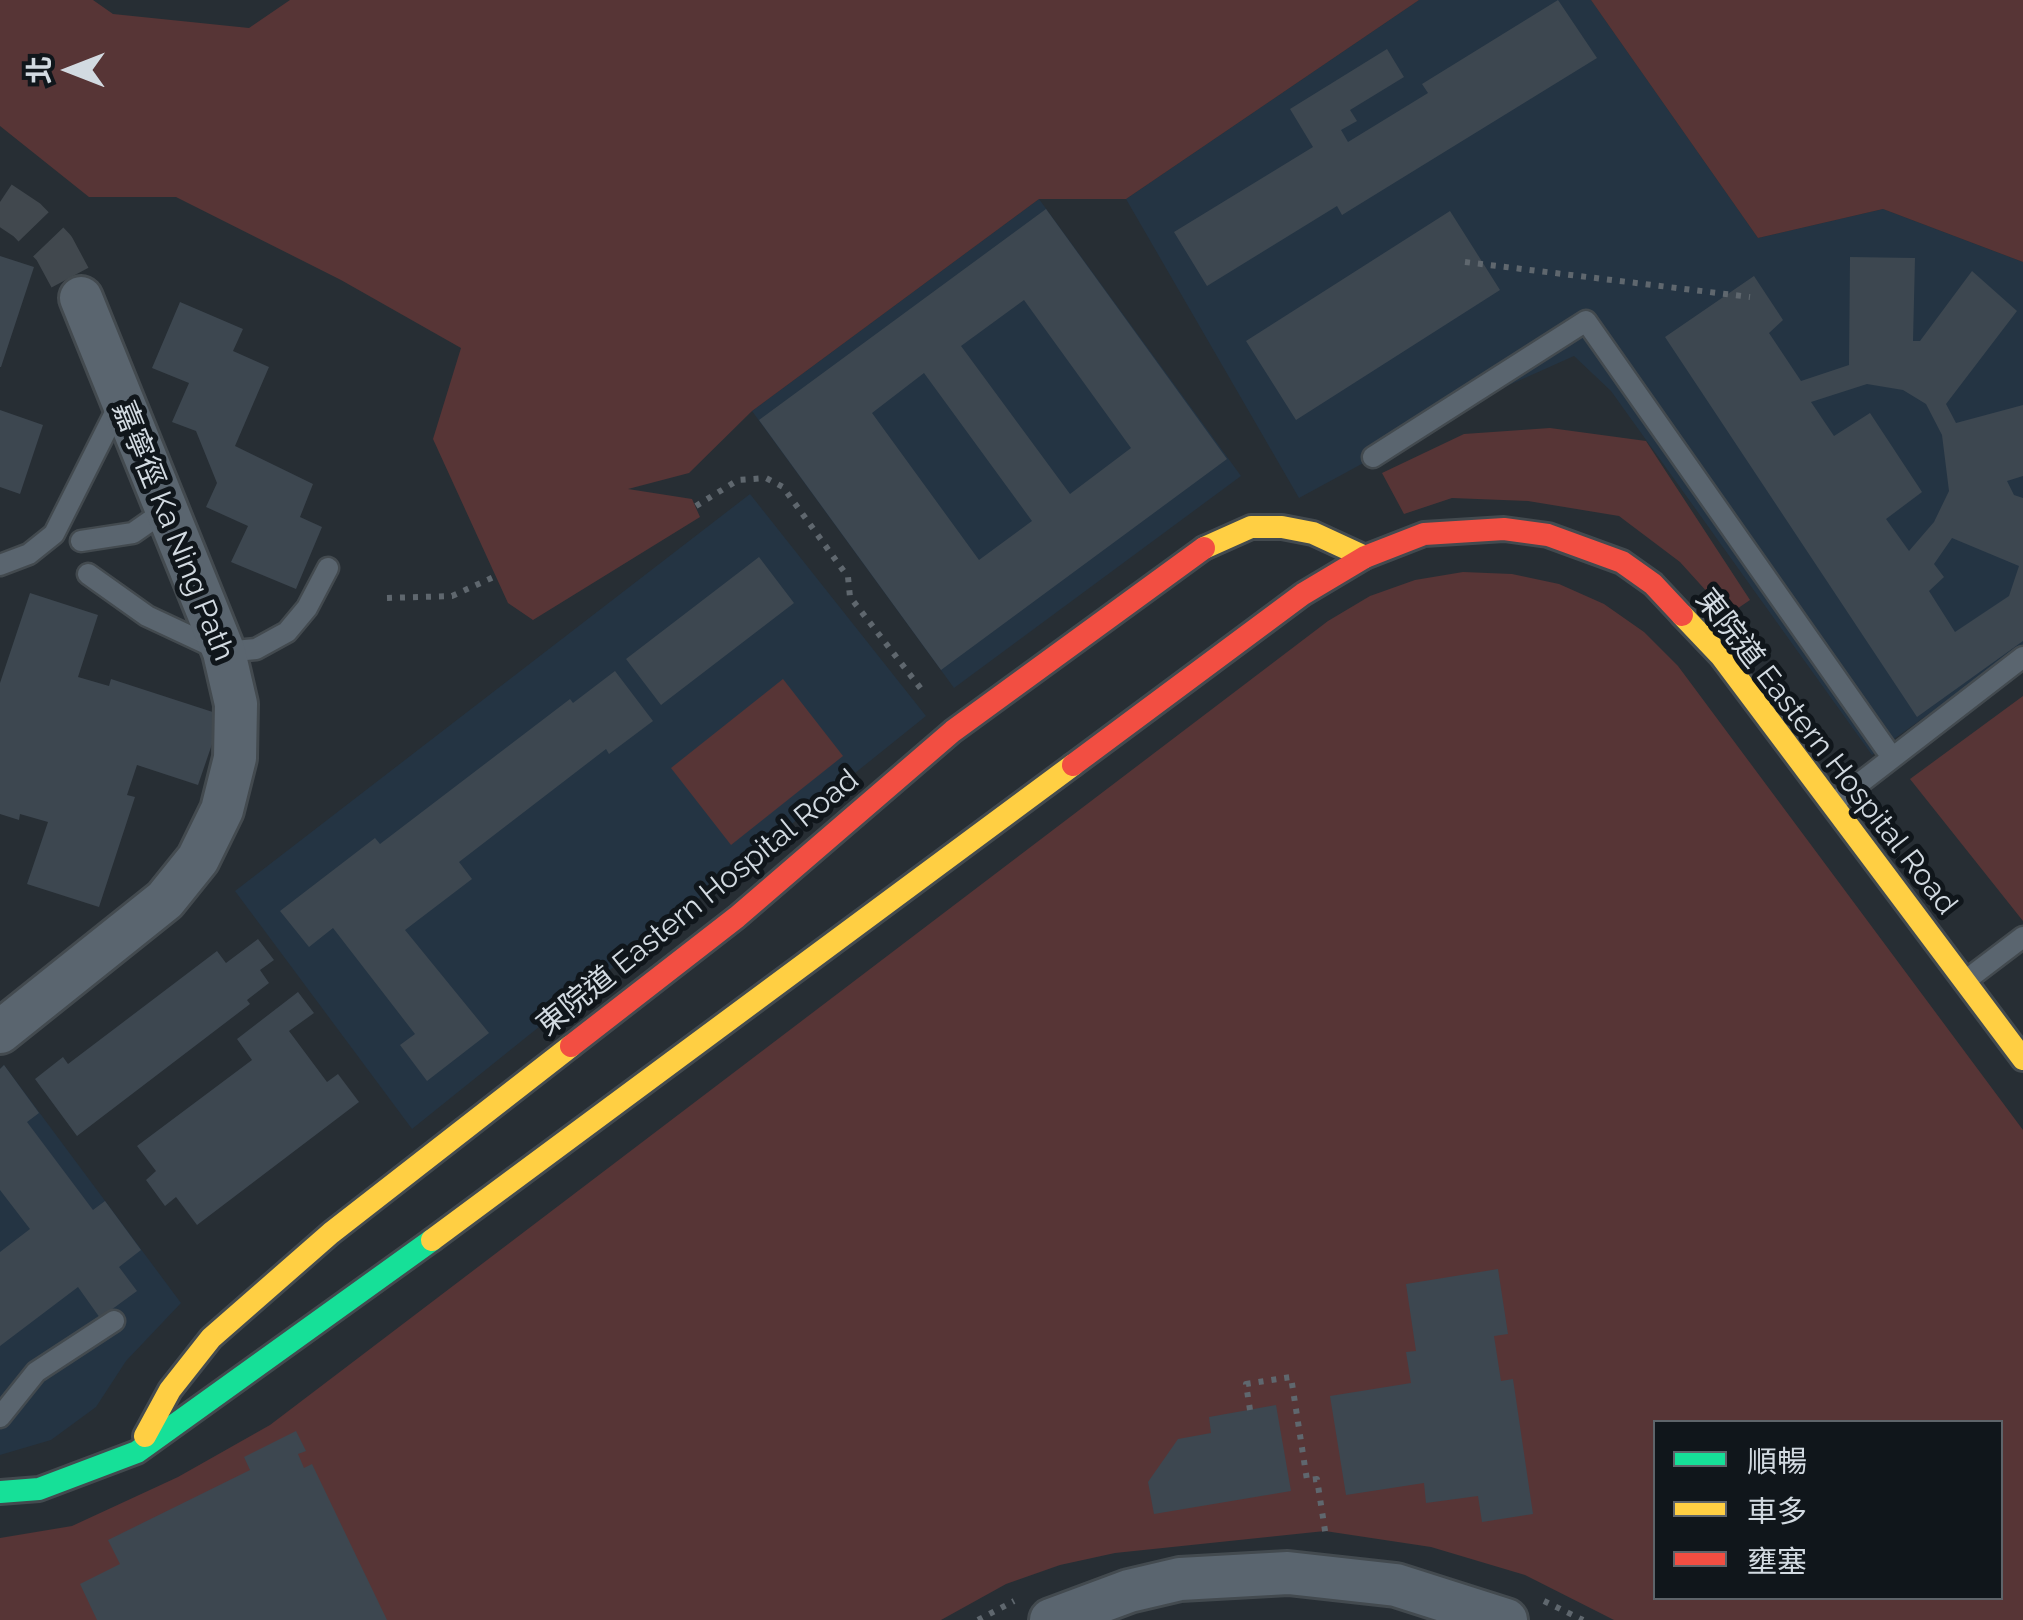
<!DOCTYPE html>
<meta charset="utf-8">
<style>
body{margin:0}
#map{position:relative;width:2023px;height:1620px;overflow:hidden;background:#272e34;font-family:Raleway,"Noto Sans TC",sans-serif}
canvas{display:block}
.legend{position:absolute;left:1653px;top:1420px;width:350px;height:180px;box-sizing:border-box;background:#10161b;border:2px solid #5e646a;margin:0;padding:12px 18px;list-style:none;font-size:30px;color:#d2dae1}
.legend li{display:flex;align-items:center;gap:20px;height:50px}
.legend b{width:50px;border:2px solid #5e646a}
.north{position:absolute;left:20px;top:20px;width:100px;height:100px;-webkit-text-stroke:8px #10161b;paint-order:stroke;rotate:270deg;font-size:28px;font-weight:700;line-height:40px;text-align:center;color:#d2dae1}
.north::after{content:'';display:block;margin:auto;width:35px;height:45px;background:#d2dae1;clip-path:polygon(50% 0,100% 100%,50% 72%,0 100%)}
</style>
<div id="map">
<canvas width="2023" height="1620"></canvas>
<ul class="legend">
<li><b style="height:12px;background:#16e098"></b>順暢</li>
<li><b style="height:12px;background:#ffcf43"></b>車多</li>
<li><b style="height:12px;background:#f24e42"></b>壅塞</li>
</ul>
<div class="north">北</div>
</div>
<script>
const g = document.querySelector('canvas').getContext('2d');
g.lineJoin = 'round';
function fill(path, color) { g.fillStyle = color; g.fill(path, 'evenodd'); }
const shape = rows => new Path2D(rows.map(r => 'M' + r).join(''));
function trace(path, color, width, dash) { g.strokeStyle = color; g.lineWidth = width; g.lineCap = dash ? 'butt' : 'round'; g.setLineDash(dash || []); g.stroke(path); }
function drawText(font, color, halo, rows, align = 'center') {
  g.font = font + ' Raleway,"Noto Sans TC",sans-serif'; g.lineWidth = 10; g.setLineDash([]); g.textBaseline = 'middle'; g.strokeStyle = halo; g.fillStyle = color; for (const [text, x, y, turn = 0] of rows) {
    g.save(); g.translate(x, y); g.rotate((+turn || 0) * Math.PI / 180); g.textAlign = isNaN(turn) ? turn : align; if (halo) g.strokeText(text, 0, 0); g.fillText(text, 0, 0); g.restore();
  }
}
fill(shape([
 [1419,0,1591,0,1758,238,1883,209,2023,262,2023,646,1872,755,1611,391,1574,356,1498,390,1299,498,1126,199],
 [1039,199,1241,476,954,688,752,411],
 [750,494,926,716,412,1129,235,891],
 [4,1065,181,1303,126,1361,96,1407,51,1440,0,1455,0,1069]
]), '#243443');
fill(shape([
 [0,0,93,0,113,14,249,28,290,0,1419,0,1126,199,1039,199,752,411,689,473,628,489,692,499,700,517,533,620,508,603,433,439,461,348,341,280,176,197,89,197,0,126],
 [1591,0,2023,0,2023,262,1883,209,1758,238],
 [1550,428,1646,441,1750,600,1728,615,1680,562,1619,516,1528,501,1452,498,1404,514,1382,473,1464,434],
 [1463,572,1512,574,1559,584,1604,604,1644,632,1678,666,2023,1130,2023,1620,1614,1620,1525,1575,1431,1547,1325,1531,1115,1553,1060,1565,1006,1584,941,1620,0,1620,0,1538,72,1526,178,1477,270,1425,1328,621,1370,596,1415,580],
 [1656,1422,2000,1422,2000,1598,1656,1598],
 [783,679,843,756,731,845,671,768],
 [2023,696,2023,921,1910,779]
]), '#573536');
fill(shape([
 [1558,0,1597,58,1342,215,1337,206,1207,286,1174,232,1313,147,1290,109,1387,49,1404,77,1350,110,1357,121,1341,130,1348,142,1428,93,1422,84],
 [1046,209,1227,459,941,670,759,420],
 [1024,300,1131,448,1070,494,961,346],
 [924,373,1032,521,979,560,872,413],
 [1450,211,1500,290,1296,420,1246,341],
 [0,256,34,267,1,367,0,367],
 [1850,257,1915,258,1913,341,1920,341,1972,271,2017,311,1946,404,1956,423,2023,405,2023,476,2007,481,2014,495,2023,498,2023,641,1917,717,1665,337,1754,276,1783,320,1769,333,1801,381,1849,365],
 [1867,384,1903,390,1926,404,1942,435,1949,491,1934,522,1909,551,1886,519,1922,492,1870,413,1834,436,1811,402],
 [1952,538,2019,566,2009,596,1955,632,1929,591,1944,577,1934,564],
 [180,302,243,329,233,351,269,367,235,446,313,484,300,517,322,527,296,589,231,562,248,526,206,507,217,483,196,431,172,422,189,383,152,368],
 [0,410,43,425,20,494,0,487],
 [759,557,794,603,661,705,626,659],
 [30,593,98,615,78,677,109,686,111,679,222,715,198,785,137,765,127,795,135,797,99,907,27,884,48,822,20,814,19,820,0,814,0,683],
 [615,671,653,721,609,754,606,749,459,862,472,879,405,930,489,1033,427,1081,400,1045,415,1034,333,928,309,947,280,911,375,838,380,844,570,699,573,703],
 [258,939,274,960,260,970,269,983,247,1000,250,1004,77,1136,35,1079,63,1057,68,1064,217,951,226,963],
 [298,992,314,1013,289,1031,327,1082,338,1074,359,1102,197,1225,176,1197,165,1206,146,1180,156,1171,137,1146,252,1060,237,1039],
 [4,1065,39,1113,27,1122,93,1210,105,1201,141,1250,119,1267,137,1291,100,1318,78,1287,0,1346,0,1252,30,1229,0,1190,0,1069],
 [1498,1269,1508,1334,1494,1336,1501,1381,1513,1379,1533,1514,1482,1522,1478,1496,1426,1503,1424,1483,1346,1495,1330,1396,1411,1383,1406,1352,1416,1351,1406,1284],
 [1276,1405,1291,1491,1154,1514,1148,1482,1178,1439,1211,1433,1209,1417],
 [296,1431,306,1451,298,1454,304,1468,312,1464,387,1620,97,1620,80,1584,120,1564,108,1540,250,1470,244,1457]
]), '#3d4750');
trace(shape([
 [0,202,27,220,54,248,81,298]
]), '#41484e', 42, [42, 21]);
const lane = shape([
 [1373,457,1586,321,1891,756],
 [81,541,133,533,166,510],
 [0,565,29,554,54,534,121,401],
 [88,574,147,616,224,652,256,649,287,632,307,608,328,568],
 [1834,803,2023,657],
 [1965,981,2023,937],
 [0,1417,36,1372,114,1321]
]);
const street = shape([
 [0,1032,165,900,198,859,222,810,235,758,236,704,224,652,81,298],
 [1051,1620,1129,1591,1180,1579,1288,1573,1396,1585,1506,1620]
]);
const fast = shape([
 [0,1492,39,1489,137,1452,432,1240]
]);
const slow = shape([
 [1204,548,1251,527,1282,527,1313,533,1365,557],
 [1682,615,1721,656,2023,1059],
 [432,1240,1073,765],
 [145,1436,170,1390,211,1338,331,1233,571,1046]
]);
const jam = shape([
 [1073,765,1303,594,1365,557,1424,534,1504,529,1548,535,1622,562,1653,584,1682,615],
 [571,1046,737,917,953,731,1204,548]
]);
trace(lane, '#434a4f', 25);
trace(street, '#434a4f', 48);
trace(fast, '#434a4f', 28);
trace(slow, '#434a4f', 28);
trace(jam, '#434a4f', 28);
trace(shape([
 [1465,262,1750,297],
 [696,506,738,480,766,478,783,487,848,577,850,597,925,694],
 [387,598,452,596,496,576],
 [1250,1410,1246,1384,1291,1377,1307,1480,1317,1479,1326,1537],
 [1544,1601,1583,1620],
 [978,1620,1014,1601]
]), '#5f676e', 6, [5, 8]);
trace(lane, '#5a656f', 20);
trace(street, '#5a656f', 42);
trace(fast, '#16e098', 22);
trace(slow, '#ffcf43', 22);
trace(jam, '#f24e42', 22);
drawText('30px', '#d2dae1', '#10161b', [
 ["嘉寧徑 Ka Ning Path",173,531,68],
 ["東院道 Eastern Hospital Road",1826,752,52],
 ["東院道 Eastern Hospital Road",698,903,-39]
]);
</script>
